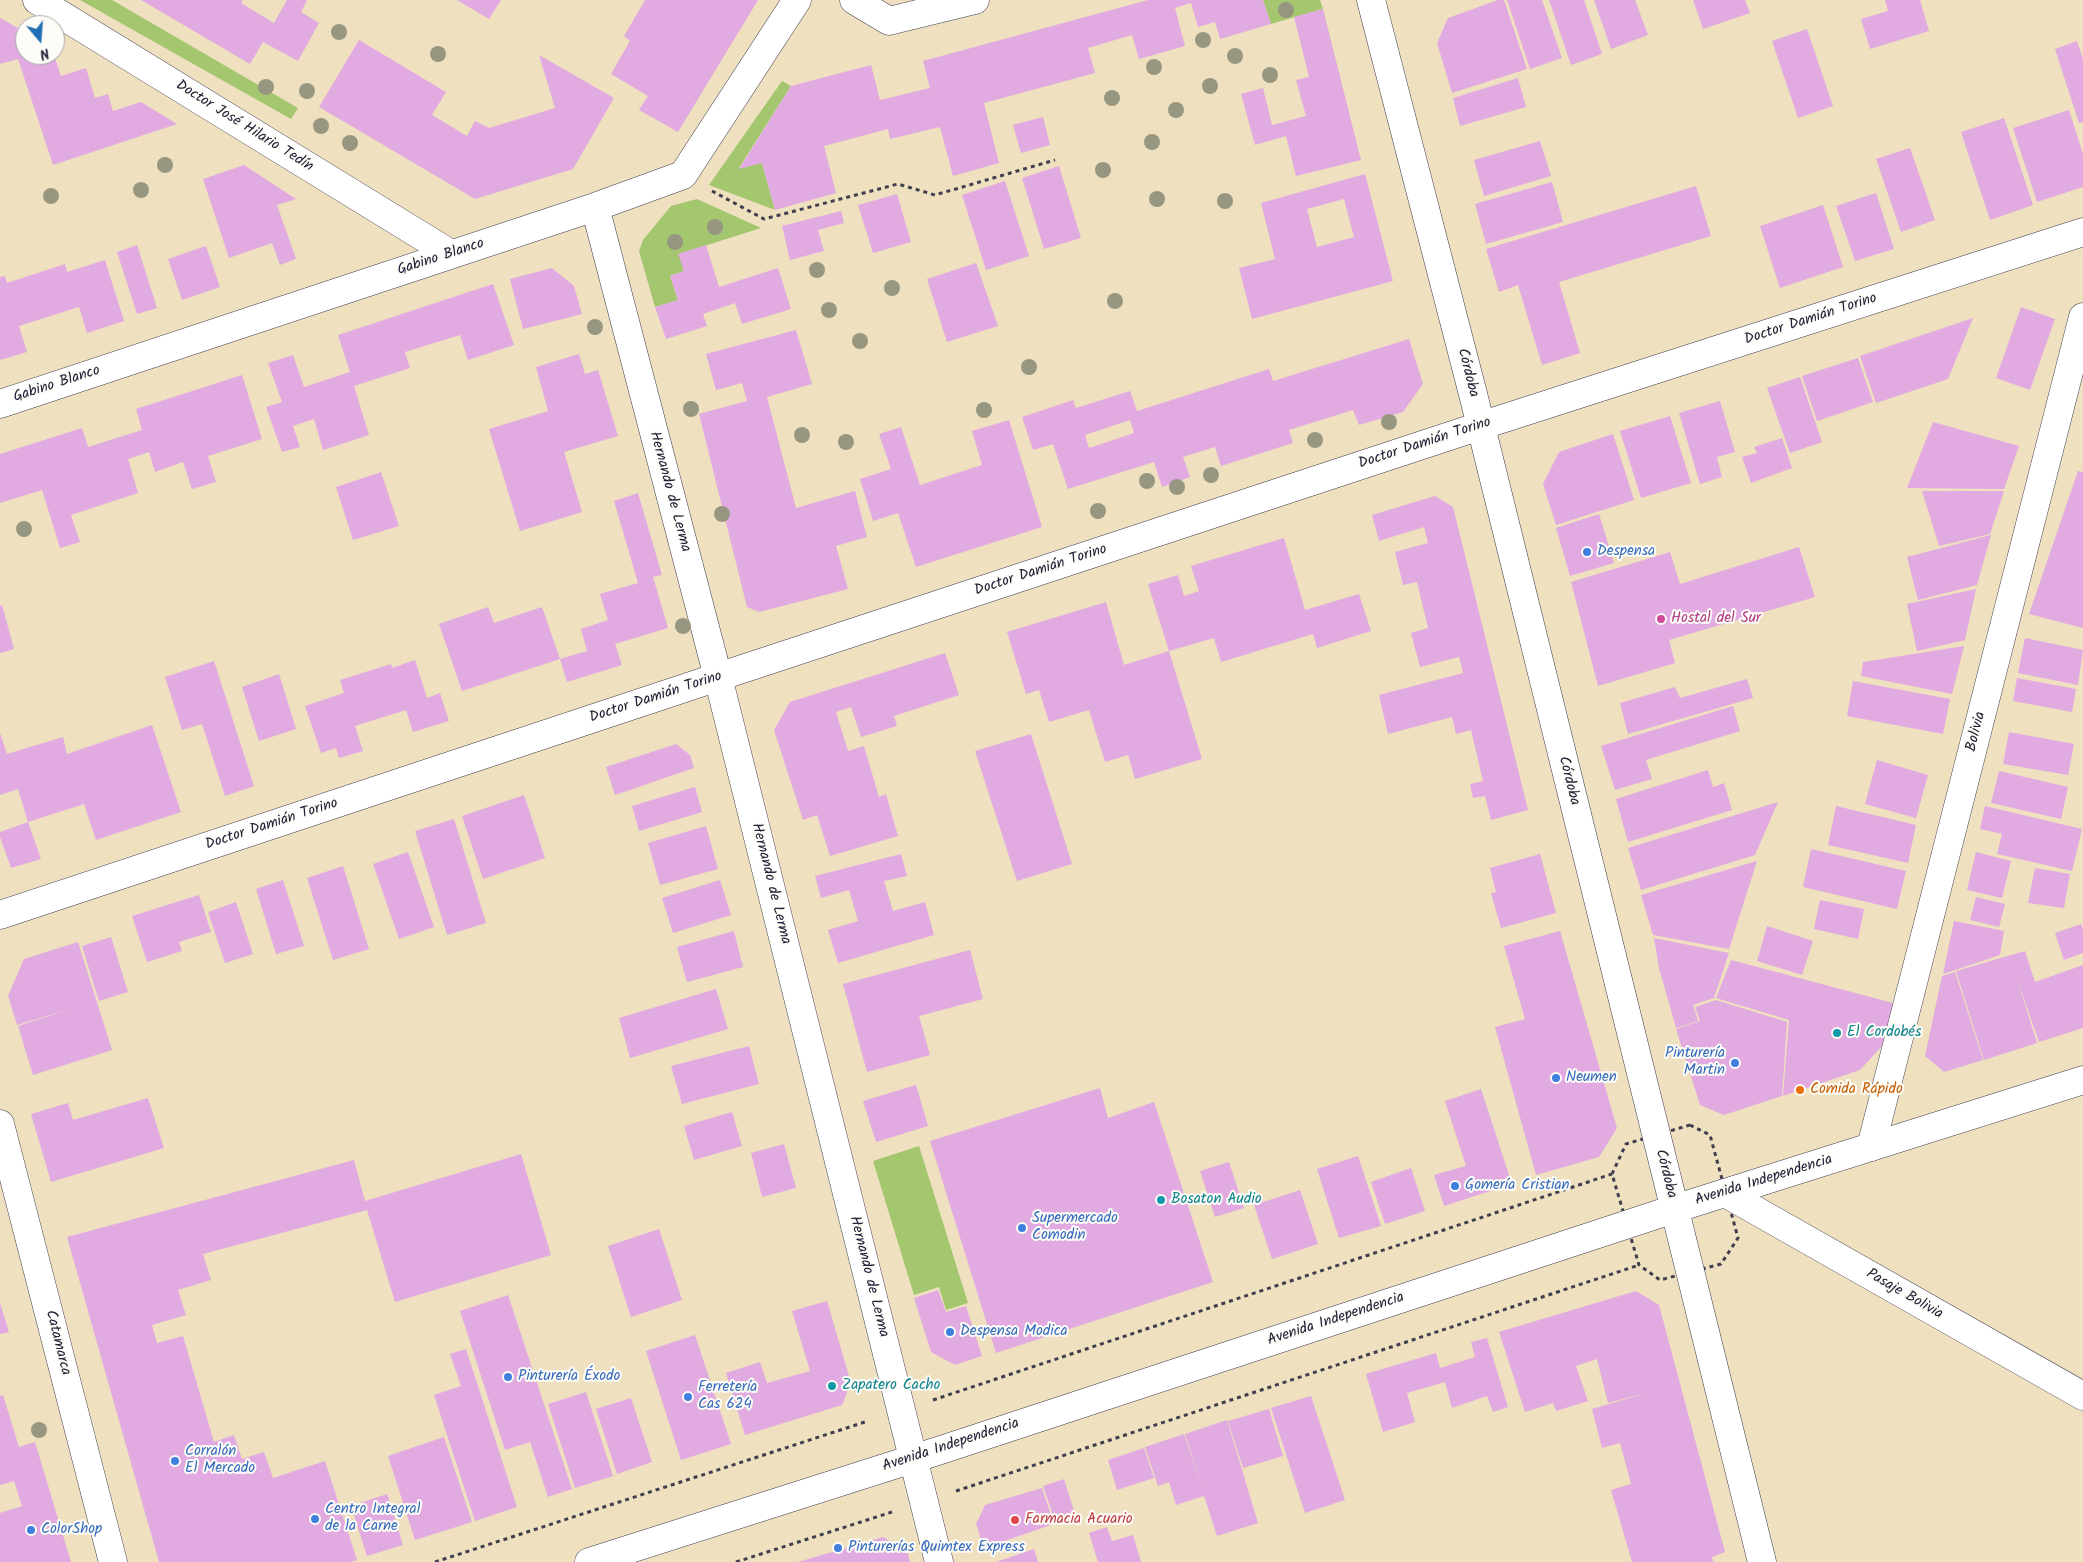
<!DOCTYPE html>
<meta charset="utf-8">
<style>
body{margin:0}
#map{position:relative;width:2083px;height:1562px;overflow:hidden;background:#efe0c0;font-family:Kalam,sans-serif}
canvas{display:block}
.north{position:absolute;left:15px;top:15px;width:50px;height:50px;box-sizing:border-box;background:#fdfcf7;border:1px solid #a5a5ac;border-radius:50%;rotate:162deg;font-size:14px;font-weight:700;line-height:20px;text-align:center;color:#22223b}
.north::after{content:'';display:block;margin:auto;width:18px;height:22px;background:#1f6fb2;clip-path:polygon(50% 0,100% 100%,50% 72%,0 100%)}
</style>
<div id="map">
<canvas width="2083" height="1562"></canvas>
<div class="north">N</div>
</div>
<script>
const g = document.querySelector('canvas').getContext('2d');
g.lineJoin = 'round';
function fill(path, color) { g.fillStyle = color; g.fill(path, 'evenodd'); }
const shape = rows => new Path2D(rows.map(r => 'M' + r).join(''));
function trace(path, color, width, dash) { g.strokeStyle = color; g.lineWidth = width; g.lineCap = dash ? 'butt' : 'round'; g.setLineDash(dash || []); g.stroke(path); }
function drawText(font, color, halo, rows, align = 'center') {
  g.font = font + ' Kalam,sans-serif'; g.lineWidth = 4; g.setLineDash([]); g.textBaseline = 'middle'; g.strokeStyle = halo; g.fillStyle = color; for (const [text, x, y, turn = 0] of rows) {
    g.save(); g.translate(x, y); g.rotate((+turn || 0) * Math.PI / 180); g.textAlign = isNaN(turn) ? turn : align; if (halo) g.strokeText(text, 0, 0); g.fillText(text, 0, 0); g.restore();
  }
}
fill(shape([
 [80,0,112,0,298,108,291,119],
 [1263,0,1320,0,1323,9,1271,24],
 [782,81,791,86,739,168,762,163,775,210,709,185],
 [697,199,761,228,679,254,684,271,670,276,678,300,655,307,639,251,643,240,671,206],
 [919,1146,968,1303,946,1310,939,1287,914,1295,873,1161]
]), '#a3c66f');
fill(shape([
 [141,0,243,0,241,3,274,23,287,0,307,0,301,12,319,23,298,61,263,42,250,64],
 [457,0,501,0,489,19],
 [645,0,758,0,678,132,639,110,648,96,611,74,630,41,624,36],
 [1148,0,1263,0,1271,24,1220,39,1215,22,1198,27,1191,3,1175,8,1185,46,1139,59,1132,35,1088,48,1095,73,984,103,999,163,953,176,940,127,890,139,888,129,824,146,836,193,775,210,762,163,739,169,791,86,871,65,880,100,930,88,923,61],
 [1498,0,1504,0,1527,69,1452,93,1437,43,1448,18],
 [1507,0,1542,0,1562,58,1530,69],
 [1549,0,1584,0,1602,54,1571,65],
 [1594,0,1635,0,1648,35,1611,49],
 [1693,0,1745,0,1750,13,1703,29],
 [1885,0,1920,0,1929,31,1870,49,1861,19,1888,11],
 [1323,9,1361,160,1296,176,1286,136,1255,145,1241,94,1263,88,1272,125,1306,116,1296,80,1309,77,1294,17],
 [0,18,25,32,25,55,54,55,61,76,86,68,95,98,108,94,113,111,141,102,177,124,53,165,18,59,0,64],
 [1807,29,1833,106,1798,118,1772,41],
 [359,40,446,92,432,115,467,136,475,121,489,128,555,108,539,55,614,98,573,169,475,199,319,107],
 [2077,41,2083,59,2083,122,2079,123,2055,49],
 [1518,78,1526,107,1460,126,1453,98],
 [2069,110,2083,154,2083,187,2037,202,2013,128],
 [1043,117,1050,145,1021,153,1013,125],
 [2004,118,2033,205,1990,220,1961,132],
 [1540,141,1551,176,1484,196,1474,160],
 [1910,148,1935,220,1901,232,1876,159],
 [244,165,296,199,277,205,296,259,280,265,272,243,229,258,203,179],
 [1059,166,1081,238,1044,249,1022,178],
 [1365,174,1393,281,1252,319,1239,268,1275,259,1261,203],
 [1344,199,1354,237,1317,247,1307,209],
 [1005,181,1029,256,986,270,962,195],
 [1552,182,1563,222,1486,244,1475,204],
 [1696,186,1711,236,1559,282,1580,353,1542,365,1518,285,1499,292,1486,249],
 [1876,193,1894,249,1855,261,1836,206],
 [897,194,911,242,873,253,858,205],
 [1823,205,1843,267,1780,288,1760,226],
 [841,211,844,223,818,230,824,251,790,260,782,226],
 [137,245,157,308,137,314,117,252],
 [706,245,719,287,778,268,791,309,742,324,735,303,703,314,707,326,666,339,655,307,678,300,670,276,684,271,678,254],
 [206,246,220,287,182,300,168,259],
 [105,260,124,321,87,333,79,307,19,326,27,352,0,360,0,277,5,276,7,283,65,264,67,272],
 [976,263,998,326,947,342,927,279],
 [552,268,574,286,582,314,523,329,510,279],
 [493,284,514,345,468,360,460,335,405,352,410,368,354,386,369,435,323,450,314,419,293,426,300,447,282,452,266,407,282,402,268,363,293,355,304,387,350,372,338,335],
 [2021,307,2055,319,2030,390,1996,378],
 [1973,318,1948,379,1876,403,1860,356],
 [796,330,812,384,767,397,796,508,855,491,867,537,836,546,848,589,759,612,747,607,699,414,747,401,742,383,716,390,706,354],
 [1409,339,1423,384,1403,412,1359,425,1353,410,1289,430,1293,443,1221,466,1215,447,1183,457,1190,477,1162,487,1154,462,1068,489,1053,444,1033,450,1022,417,1073,400,1076,408,1130,391,1137,411,1269,369,1273,381],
 [1130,420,1134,433,1089,448,1085,435],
 [579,354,585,374,598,370,618,436,564,452,582,512,520,531,489,429,548,411,536,367],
 [1858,358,1873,402,1817,421,1802,376],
 [242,375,262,439,208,456,216,482,192,489,183,462,155,472,149,452,128,459,138,493,71,515,80,542,60,548,42,490,0,503,0,454,82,428,88,447,142,430,136,409],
 [1800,377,1822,442,1790,453,1767,388],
 [1720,401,1735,452,1717,457,1722,477,1700,484,1679,413],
 [1670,416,1691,483,1641,498,1620,431],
 [1009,420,1042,527,916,567,898,513,873,521,860,479,891,469,879,434,901,427,920,485,982,465,972,431],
 [1933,422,2019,446,2004,489,1907,488],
 [1613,434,1634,500,1556,525,1543,484,1559,452],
 [1782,438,1792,468,1751,483,1742,457,1757,453,1754,447],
 [2078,471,2083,472,2083,628,2029,614],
 [381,472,399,526,353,540,336,487],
 [1922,491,2004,491,1990,534,1939,546],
 [638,493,662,575,653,577,668,628,615,644,622,665,567,682,560,659,587,651,581,629,608,620,600,594,638,583,614,501],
 [1435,496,1453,507,1528,810,1491,820,1485,796,1473,798,1470,784,1483,781,1471,730,1456,734,1452,717,1388,734,1379,695,1463,673,1459,657,1420,667,1411,633,1428,628,1417,582,1403,585,1395,552,1428,543,1424,527,1379,541,1372,515],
 [1599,514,1614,563,1570,576,1556,528],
 [1991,535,1977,585,1918,600,1907,557],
 [1284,538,1305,610,1359,594,1371,631,1317,648,1313,634,1221,662,1214,638,1169,651,1148,584,1178,575,1184,596,1199,591,1191,566],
 [1799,547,1815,597,1669,640,1675,663,1598,686,1571,582,1670,552,1680,584],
 [1976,589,1965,640,1917,651,1907,604],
 [1106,602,1124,665,1169,651,1202,759,1135,779,1128,755,1105,762,1089,710,1049,722,1039,690,1026,694,1007,632],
 [2,605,14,649,0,653,0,606],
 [488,607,494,623,542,607,560,659,462,691,439,624],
 [2025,638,2083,650,2078,685,2018,673],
 [1964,646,1952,694,1861,676,1863,662],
 [945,653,959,695,894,716,897,726,861,737,851,707,836,712,848,751,864,746,879,797,886,794,898,836,830,856,817,815,803,820,774,730,790,702],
 [415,660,427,698,440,693,449,721,413,732,406,710,355,726,363,751,339,758,336,748,321,753,305,706,344,693,340,680,391,664,392,668],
 [214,661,254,786,225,796,202,724,182,730,165,677],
 [279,674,296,729,259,741,242,687],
 [2017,678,2076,689,2072,712,2013,701],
 [1747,679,1753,698,1628,734,1620,703,1675,687,1680,698],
 [1853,681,1950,699,1943,734,1847,716],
 [1733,706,1740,731,1646,760,1652,779,1615,790,1601,746],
 [152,725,181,812,96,840,84,804,28,822,18,789,0,795,0,733,7,754,63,737,67,754],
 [2009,732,2074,744,2068,775,2003,764],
 [1031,734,1072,864,1017,881,975,751],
 [676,744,690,755,694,768,615,795,606,767],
 [1877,760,1928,775,1916,818,1865,804],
 [1708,770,1713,787,1724,783,1732,810,1628,842,1616,799],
 [1999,771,2068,787,2061,819,1991,803],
 [695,787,702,812,639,831,632,806],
 [524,795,545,858,483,879,462,816],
 [1778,802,1755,855,1641,890,1628,848],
 [1836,806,1916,825,1908,863,1828,845],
 [1985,806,2082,829,2072,871,1997,854,2002,834,1980,829],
 [454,819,486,923,447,935,415,831],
 [28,822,41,859,11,868,0,837,0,832],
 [706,826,718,869,660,885,648,843],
 [1811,849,1906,871,1897,909,1803,887],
 [408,852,434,927,399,939,373,864],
 [1976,852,2011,861,2002,898,1967,890],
 [901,854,907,876,884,881,893,911,925,902,934,935,838,963,828,930,858,921,849,890,821,898,815,876],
 [1540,854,1556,913,1501,928,1491,893,1496,892,1490,868],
 [1757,861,1729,949,1653,935,1641,895],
 [343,866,369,949,333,960,307,878],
 [2035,868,2070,874,2064,908,2028,903],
 [283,880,304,946,276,954,256,889],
 [720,880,731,915,673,933,662,898],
 [199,895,211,932,179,942,182,951,147,962,132,916],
 [1976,897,2005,904,1999,927,1970,920],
 [1820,900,1864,909,1858,939,1814,929],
 [236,902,253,954,225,963,208,912],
 [1954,921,2004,931,2000,955,1943,974],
 [2081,924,2083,930,2083,953,2064,960,2055,933],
 [1767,926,1813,941,1802,975,1757,961],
 [734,931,743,967,687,982,677,947],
 [1560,931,1617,1128,1599,1157,1536,1175,1495,1027,1525,1019,1504,946],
 [111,937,128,992,99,1001,82,946],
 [1654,938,1729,953,1714,998,1693,1005,1698,1021,1676,1028,1659,968],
 [78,942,112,1050,33,1075,18,1026,70,1009,17,1025,8,996,24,959],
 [970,950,983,999,919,1016,930,1055,867,1072,843,984],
 [2025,951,2035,982,2083,965,2083,1028,2039,1042,2017,979,2037,1043,1984,1060,1956,971],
 [1731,960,1893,1003,1882,1046,1860,1070,1783,1096,1789,1020,1716,998],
 [1955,972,1983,1060,1944,1072,1925,1056,1942,976],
 [716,989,728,1029,630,1058,619,1018],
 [1716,1000,1787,1022,1782,1096,1724,1115,1700,1105,1676,1029,1700,1021,1695,1007],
 [749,1046,759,1084,682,1104,671,1066],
 [916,1085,928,1126,876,1142,863,1101],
 [1100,1088,1108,1118,1154,1102,1213,1282,996,1353,930,1141],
 [1481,1089,1512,1184,1444,1206,1434,1175,1466,1166,1445,1101],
 [148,1098,164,1148,51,1182,31,1114,68,1103,73,1120],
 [732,1112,742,1146,694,1160,684,1126],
 [784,1144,796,1188,762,1197,751,1153],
 [521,1154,551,1255,395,1302,367,1210,203,1254,211,1280,178,1290,186,1315,152,1325,157,1343,183,1336,214,1442,234,1435,242,1459,264,1452,273,1478,325,1461,357,1560,350,1562,159,1562,67,1237,354,1160,365,1201],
 [1358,1156,1381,1226,1339,1238,1317,1169],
 [1229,1162,1244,1208,1215,1217,1200,1171],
 [1411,1168,1425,1211,1385,1224,1371,1182],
 [1300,1190,1318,1244,1272,1259,1254,1205],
 [659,1229,682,1300,631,1317,608,1246],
 [938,1290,946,1312,966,1306,982,1356,955,1365,931,1352,914,1298],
 [1636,1291,1659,1305,1725,1552,1712,1557,1713,1562,1632,1562,1611,1490,1631,1484,1620,1443,1602,1448,1592,1409,1650,1392,1608,1403,1597,1359,1576,1366,1588,1401,1556,1411,1553,1403,1525,1412,1499,1332],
 [508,1295,572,1489,548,1497,530,1442,505,1450,460,1311],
 [827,1301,851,1383,842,1405,745,1435,726,1373,760,1362,767,1383,810,1371,792,1311],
 [0,1303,9,1332,0,1334],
 [695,1335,731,1444,681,1460,646,1351],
 [1487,1338,1508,1407,1493,1412,1487,1396,1452,1408,1445,1382,1407,1393,1415,1422,1383,1432,1366,1374,1436,1353,1440,1368,1475,1357,1471,1342],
 [466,1349,517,1507,475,1521,434,1395,461,1386,450,1354],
 [586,1392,613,1476,575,1488,548,1404],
 [3,1395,19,1447,35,1442,71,1562,0,1562,0,1513,22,1506,14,1481,0,1485,0,1396],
 [1311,1396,1345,1500,1305,1513,1271,1408],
 [631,1398,652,1462,617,1474,596,1409],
 [1269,1409,1283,1456,1243,1468,1228,1421],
 [1227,1420,1258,1523,1217,1536,1204,1496,1176,1505,1169,1482,1158,1486,1145,1447,1184,1434,1202,1488,1185,1434],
 [444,1437,472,1522,415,1540,388,1456],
 [1144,1448,1154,1478,1117,1490,1108,1460],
 [1064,1479,1076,1517,1056,1524,1043,1486],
 [1042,1488,1054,1524,984,1548,976,1524,985,1505],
 [387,1494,403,1545,367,1556,351,1506],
 [1107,1527,1112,1541,1133,1535,1141,1562,1098,1562,1089,1533],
 [883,1537,908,1554,910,1562,798,1562],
 [1034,1549,1038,1562,996,1562]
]), '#e1aae0');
const minor = shape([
 [37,0,451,254],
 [854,0,889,21,975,0],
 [0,404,595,207,683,175,797,0],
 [1480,426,2083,232],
 [0,915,718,677,595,207],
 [1871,1147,2083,317],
 [1725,1193,2083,1396]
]);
const tertiary = shape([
 [0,1124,113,1562]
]);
const secondary = shape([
 [1371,0,1473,394,1762,1562],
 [589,1562,944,1449,1674,1209,2083,1080],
 [939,1562,718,677,1480,426]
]);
trace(minor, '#413e4f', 29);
trace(tertiary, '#413e4f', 29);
trace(secondary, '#413e4f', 29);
trace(shape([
 [712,191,764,219,898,184,935,195,1055,160],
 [1690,1125,1710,1135,1738,1238,1721,1264,1660,1280,1639,1265,1612,1174,1626,1144,1690,1125],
 [933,1400,1612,1174],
 [956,1491,1639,1265],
 [435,1562,868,1421],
 [736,1562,892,1512]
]), '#413e4f', 3, [4, 4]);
trace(minor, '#fff', 28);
trace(tertiary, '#fff', 28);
trace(secondary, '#fff', 28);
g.fillStyle = '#979781';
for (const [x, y] of [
 [1286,10],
 [339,32],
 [1203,40],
 [438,54],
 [1235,56],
 [1154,67],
 [1270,75],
 [1210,86],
 [266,87],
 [307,91],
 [1112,98],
 [1176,110],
 [321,126],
 [1152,142],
 [350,143],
 [165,165],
 [1103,170],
 [141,190],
 [51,196],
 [1157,199],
 [1225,201],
 [715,227],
 [675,242],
 [817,270],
 [892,288],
 [1115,301],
 [829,310],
 [595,327],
 [860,341],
 [1029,367],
 [691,409],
 [984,410],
 [1389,422],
 [802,435],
 [1315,440],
 [846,442],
 [1211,475],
 [1147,481],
 [1177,487],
 [1098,511],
 [722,514],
 [24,529],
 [683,626],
 [39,1430]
]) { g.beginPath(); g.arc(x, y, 8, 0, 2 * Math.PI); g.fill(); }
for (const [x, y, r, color] of [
 [1587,552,5,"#3f7fe0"],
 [1661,619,5,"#d1479c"],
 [1837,1033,5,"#0f9aa8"],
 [1735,1063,5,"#3f7fe0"],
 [1556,1078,5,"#3f7fe0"],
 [1800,1090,5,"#e8710a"],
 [1455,1186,5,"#3f7fe0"],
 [1161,1200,5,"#0f9aa8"],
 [1022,1228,5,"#3f7fe0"],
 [950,1332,5,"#3f7fe0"],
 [508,1377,5,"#3f7fe0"],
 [832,1386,5,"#0f9aa8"],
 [688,1397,5,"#3f7fe0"],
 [175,1461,5,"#3f7fe0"],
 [315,1519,5,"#3f7fe0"],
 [1015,1520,5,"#e0444e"],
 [31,1530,5,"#3f7fe0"],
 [838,1548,5,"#3f7fe0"]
]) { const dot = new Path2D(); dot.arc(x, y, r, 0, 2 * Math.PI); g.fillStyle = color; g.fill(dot); trace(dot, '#fdfcf7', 2); }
drawText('15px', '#22223b', '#fdfcf7', [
 ["Doctor José Hilario Tedín",244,127,32],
 ["Gabino Blanco",441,258,-18],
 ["Doctor Damián Torino",1811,320,-18],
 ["Córdoba",1467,373,76],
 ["Gabino Blanco",57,385,-18],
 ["Doctor Damián Torino",1425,444,-18],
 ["Hernando de Lerma",669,492,75],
 ["Doctor Damián Torino",1041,571,-18],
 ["Doctor Damián Torino",656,698,-18],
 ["Bolivia",1977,732,-76],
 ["Córdoba",1568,781,76],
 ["Doctor Damián Torino",272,825,-18],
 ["Hernando de Lerma",770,884,76],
 ["Córdoba",1665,1174,76],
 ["Avenida Independencia",1764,1181,-17],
 ["Hernando de Lerma",868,1277,76],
 ["Pasaje Bolivia",1904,1295,30],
 ["Avenida Independencia",1336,1320,-18],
 ["Catamarca",57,1343,76],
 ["Avenida Independencia",951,1446,-18]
]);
drawText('15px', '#366cbe', '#fdfcf7', [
 ["Despensa",1597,552],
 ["Pinturería",1725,1054,"right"],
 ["Martin",1725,1071,"right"],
 ["Neumen",1566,1078],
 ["Gomería Cristian",1465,1186],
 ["Supermercado",1032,1219],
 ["Comodin",1032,1236],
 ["Despensa Modica",960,1332],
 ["Pinturería Éxodo",518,1377],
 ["Ferretería",698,1388],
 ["Cas 624",698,1405],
 ["Corralón",185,1452],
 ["El Mercado",185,1469],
 ["Centro Integral",325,1510],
 ["de la Carne",325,1527],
 ["ColorShop",41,1530],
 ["Pinturerías Quimtex Express",848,1548]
], 'left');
drawText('15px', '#b23c85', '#fdfcf7', [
 ["Hostal del Sur",1671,619]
], 'left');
drawText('15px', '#0d838f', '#fdfcf7', [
 ["El Cordobés",1847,1033],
 ["Bosaton Audio",1171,1200],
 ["Zapatero Cacho",842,1386]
], 'left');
drawText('15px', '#c56008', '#fdfcf7', [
 ["Comida Rápido",1810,1090]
], 'left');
drawText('15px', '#be3a42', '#fdfcf7', [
 ["Farmacia Acuario",1025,1520]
], 'left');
</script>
